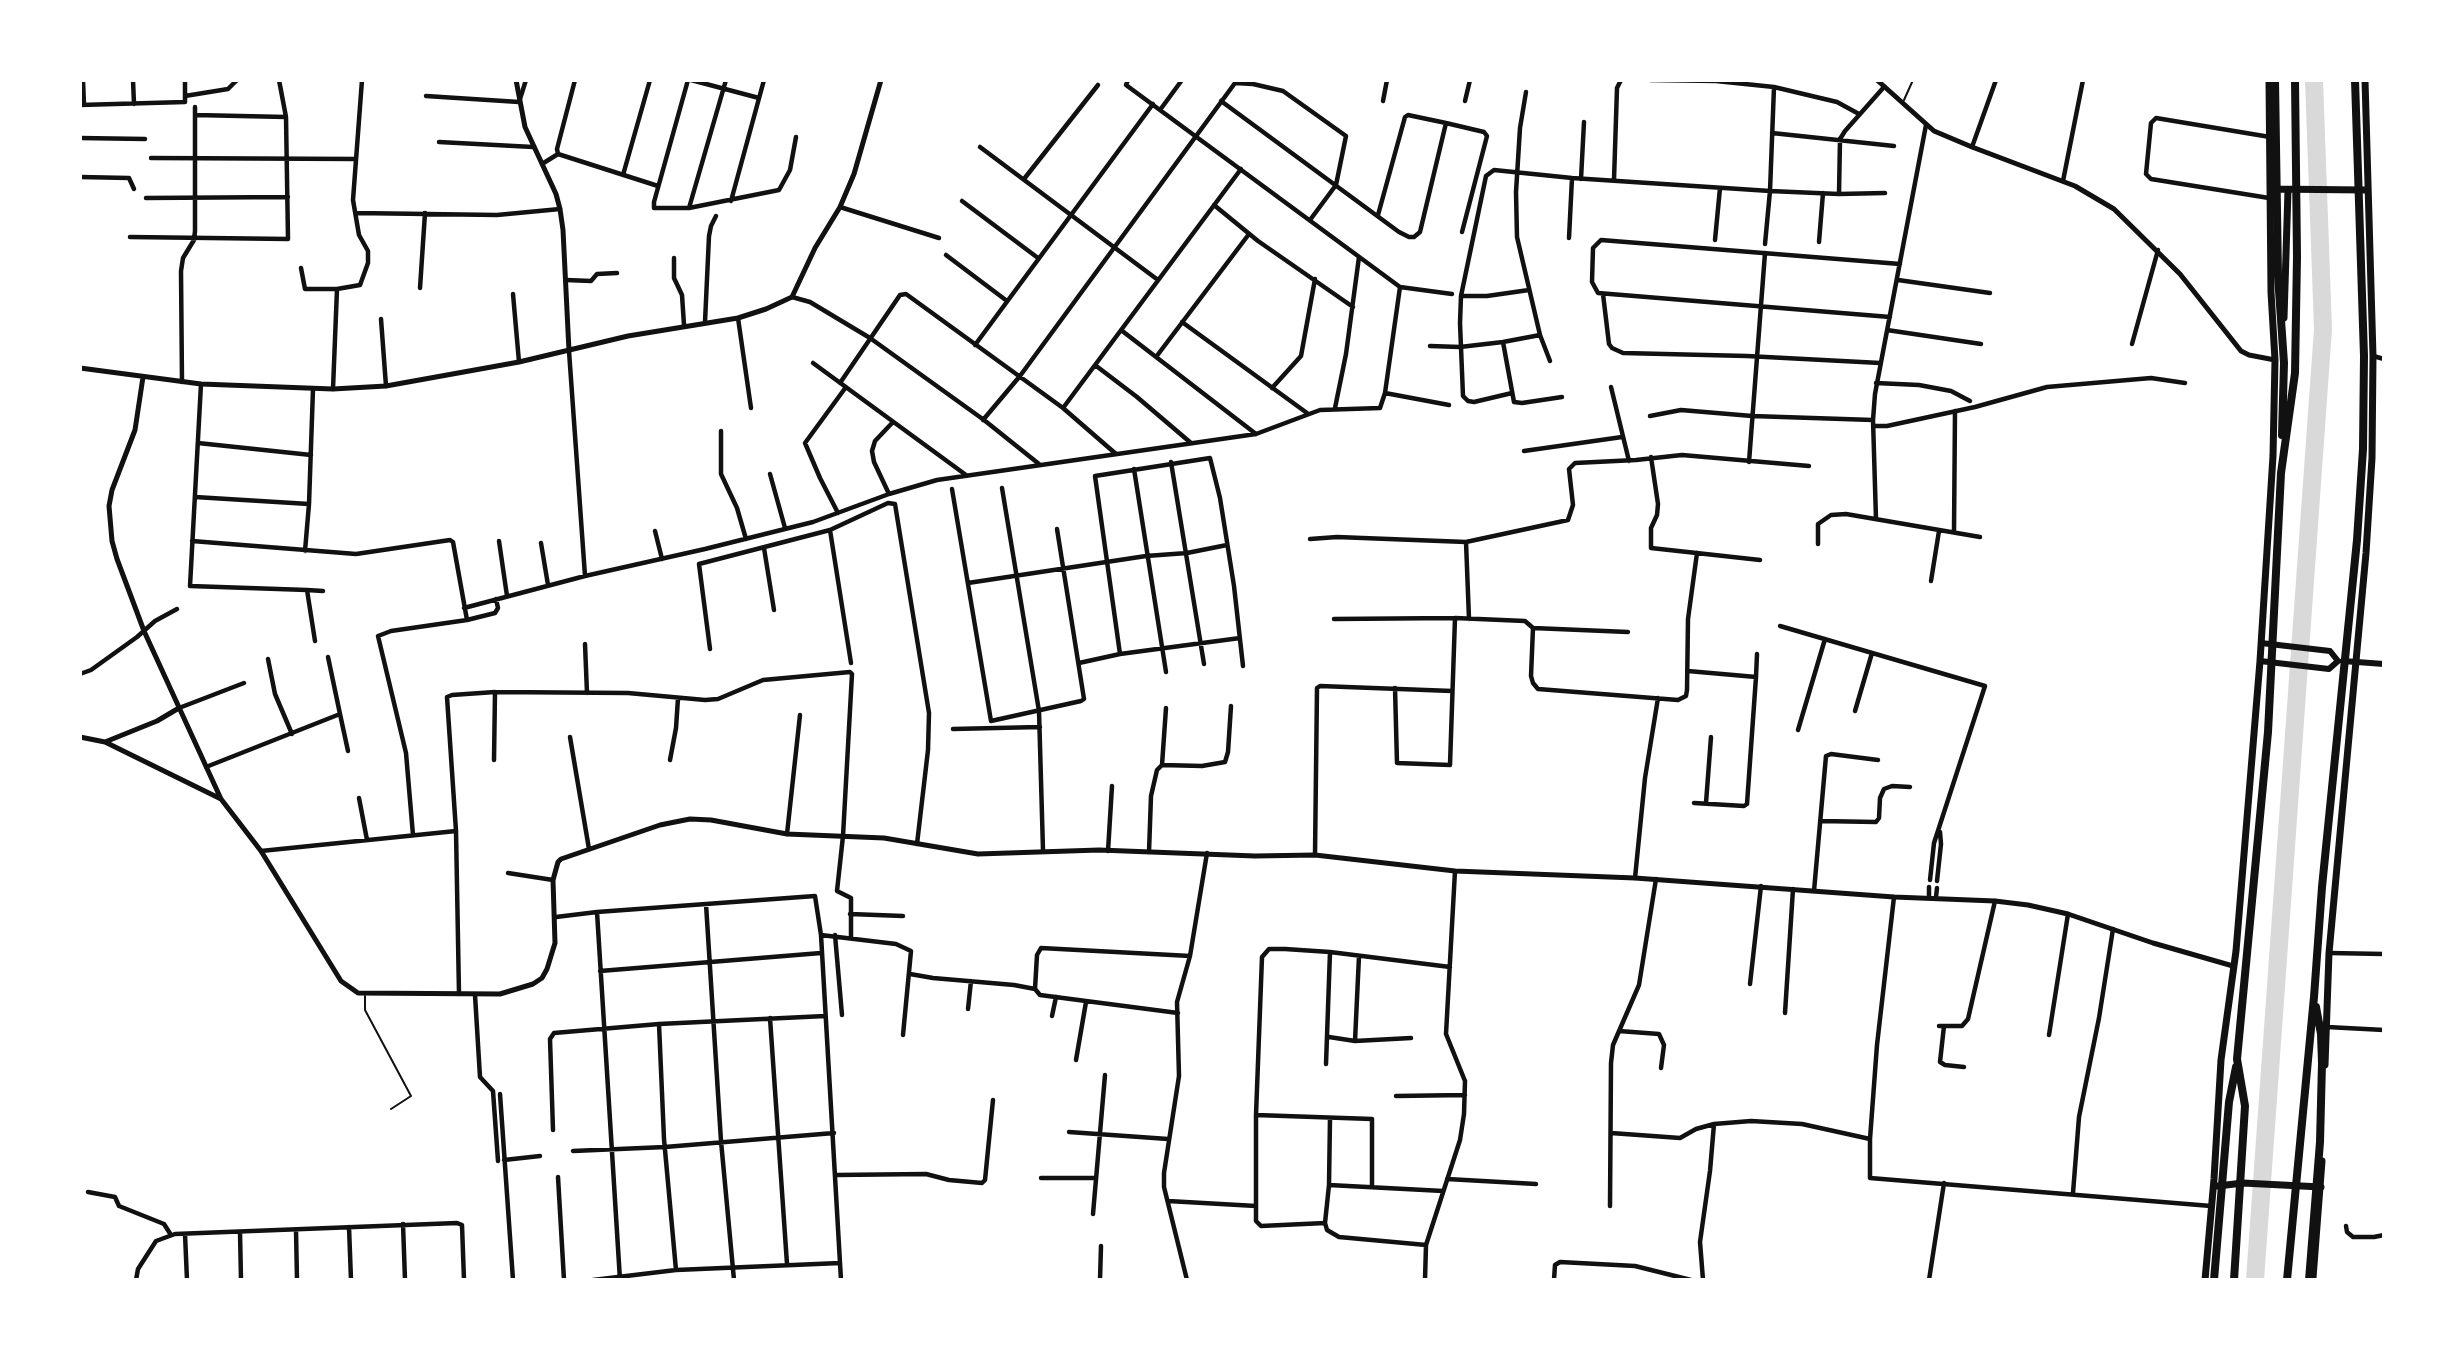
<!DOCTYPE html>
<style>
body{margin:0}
#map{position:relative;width:2464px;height:1360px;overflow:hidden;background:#fff;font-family:"Noto Serif",serif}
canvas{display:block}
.frame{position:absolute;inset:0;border:82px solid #fff;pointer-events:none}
</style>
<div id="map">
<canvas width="2464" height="1360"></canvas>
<div class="frame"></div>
</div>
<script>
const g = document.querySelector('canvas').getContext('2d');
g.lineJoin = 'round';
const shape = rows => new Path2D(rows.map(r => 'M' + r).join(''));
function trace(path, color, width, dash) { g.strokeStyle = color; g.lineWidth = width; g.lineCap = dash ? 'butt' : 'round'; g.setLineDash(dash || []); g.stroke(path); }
trace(shape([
 [2255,1280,2323,329,2314,80]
]), '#d9d9d9', 18);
trace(shape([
 [1904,100,1913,80],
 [365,996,365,1010,411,1096,391,1109]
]), '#111', 2);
trace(shape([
 [83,80,84,105],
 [133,80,134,104],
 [575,80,557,149,558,154,658,186],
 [688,80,654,202,654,208,689,208,779,190,790,170,796,137],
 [691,80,759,98],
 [1128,80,1126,85,1400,287,1452,294],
 [1650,80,1716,81,1774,87,1837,102,1859,114],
 [1526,92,1520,128,1516,192,1517,237,1540,335,1550,361],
 [185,96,228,89,237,80],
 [426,96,519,102,526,80],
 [1221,101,1399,232,1409,237,1414,237,1420,232,1446,123],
 [1383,101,1387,80],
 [1465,101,1470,80],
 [80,105,185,102,185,80],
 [1160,110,1182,80],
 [195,115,286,117],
 [1772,133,1894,146],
 [80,138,145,139],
 [439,142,533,147],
 [980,147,1158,280],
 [1972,147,1996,80],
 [151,158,356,159],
 [542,164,558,154],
 [623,175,650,80],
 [80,177,129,178,134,189],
 [1024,179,1098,85],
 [1581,179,1584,122],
 [1614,180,1617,88,1621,80],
 [2063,181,2083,80],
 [1839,194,1840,139,1845,131,1884,87],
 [146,198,288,197],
 [2269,198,2151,179,2146,174,2151,123,2156,118,2270,137],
 [731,201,764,80],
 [962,201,1038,258],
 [1214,205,1258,241,1353,307],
 [840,207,939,238],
 [689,208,726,80],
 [356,213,497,215,560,209],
 [1378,215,1405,117,1408,115,1446,123,1484,132,1487,136,1462,232],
 [130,237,288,239,286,117,279,80],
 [1569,238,1572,178],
 [1715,240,1720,188],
 [1819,242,1823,193],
 [1765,244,1770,191,1774,87],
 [946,255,1007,301],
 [674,258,674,278,682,295,684,325],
 [301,268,305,289,337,289],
 [566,280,591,281,597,274,617,273],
 [1898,280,1990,293],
 [420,288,425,213],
 [513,294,519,362],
 [1603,294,1609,344,1612,348,1623,353,1747,356,1880,363],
 [1461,296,1486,176,1494,170,1572,178,1770,191,1839,194,1885,193],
 [792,297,810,302,870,338,984,420,1039,464],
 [1890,317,1598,293,1592,282,1593,248,1601,240,1900,264],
 [738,318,751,408],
 [381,319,386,386],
 [705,322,709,236,711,226,716,216],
 [1182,322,1307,413],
 [1121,330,1256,434],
 [1887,330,1981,344],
 [1540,335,1503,342,1514,402,1522,403,1562,397],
 [2132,344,2158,250],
 [975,345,1153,104],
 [1430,346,1460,347,1503,342],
 [569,351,585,576],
 [2373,356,2384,359],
 [1156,357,1249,234],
 [813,363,966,475],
 [1095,365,1137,397,1191,443],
 [182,382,181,271,183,258,194,240,195,231,195,107],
 [840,383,900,295,906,294,1063,408,1116,454],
 [1876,383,1919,385,1951,391,1970,401],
 [201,384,190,586,307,590,315,641],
 [1611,387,1629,461],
 [1272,388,1301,356,1315,279],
 [333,389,337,289,360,285,368,263,368,251,359,235,353,200,362,80],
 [1385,393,1449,405],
 [1512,393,1474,402,1468,401,1463,396,1460,323,1461,296,1487,296,1529,290],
 [1063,408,1241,169],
 [1335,408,1346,354,1359,257],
 [1650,416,1681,410,1752,416,1873,420],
 [983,420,1020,376,1235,83,1253,84,1283,91,1346,136,1336,185,1310,220],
 [1873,426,1887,426,1975,407,2047,387,2151,378,2185,383],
 [721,431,721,474,737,508,746,539],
 [198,443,311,455],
 [1524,451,1622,437],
 [1651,457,1658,504,1657,515,1651,528,1651,548,1760,560],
 [1171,462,1204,664],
 [1749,462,1765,253],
 [1134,469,1166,672],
 [770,474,785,528],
 [1002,488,1039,711,1043,850],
 [952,489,991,721,1081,701,1084,699,1057,529],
 [889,494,874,462,872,451,875,441,893,422],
 [195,497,309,504],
 [838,513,820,478,805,443,846,387],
 [1876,519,1873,420,1875,394,1926,125],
 [830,530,851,663],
 [655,531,662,559],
 [1954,532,1955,411],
 [1310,539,1337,537,1466,542,1568,520,1573,505,1569,469,1575,463,1636,460,1682,455,1809,466],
 [192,541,356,554,450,540,453,542,467,620],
 [499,541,507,596],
 [1466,542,1469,619],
 [541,543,548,585],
 [1818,544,1818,524,1831,515,1846,514,1980,537],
 [764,548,774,610],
 [305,551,309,504,313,389],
 [1931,581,1939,531],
 [968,583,1146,556,1187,553,1227,545],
 [307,590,323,591],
 [464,608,585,576,705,549,813,522,889,494,937,480,1256,434,1320,410,1380,408,1385,393,1400,287],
 [1334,619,1455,618,1525,621,1533,628,1531,676,1533,683,1538,689,1678,700,1686,696,1687,690,1688,619,1697,553],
 [1780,626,1985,686,1934,843,1930,880],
 [1533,628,1628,632],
 [585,644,587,693],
 [710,649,699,564,830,530,888,503,895,504,929,713,928,750,917,844],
 [1120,654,1095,476,1210,458,1220,498,1234,586,1243,666],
 [268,659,275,694,292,734],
 [1079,663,1120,654,1240,638],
 [1688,671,1756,677,1747,804,1744,806,1694,803],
 [80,674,91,670,137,637,155,621,177,609],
 [1756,677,1757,654],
 [1395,688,1397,763,1450,765,1455,618],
 [179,708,244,683],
 [1855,711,1872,653],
 [340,714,348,751],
 [953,729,1040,727],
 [1798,730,1825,639],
 [570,737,589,849],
 [494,760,495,692],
 [670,760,676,728,678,698],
 [1162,765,1202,766,1225,762,1228,752,1231,706],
 [206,767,340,714,328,657],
 [359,798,367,840],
 [1706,803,1711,737],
 [1820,821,1876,822,1879,818,1880,798,1884,789,1892,786,1910,787],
 [787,834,800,715],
 [413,835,406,753,378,636,391,631,467,620,495,613,498,608,496,599],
 [261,851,456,831],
 [1108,851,1112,786],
 [1149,852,1151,796,1157,770,1162,765,1166,708],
 [1315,855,1317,688,1320,686,1452,691],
 [508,873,553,880],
 [1635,878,1645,778,1658,698],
 [1937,881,1941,844,1940,832],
 [1814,891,1826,756,1831,754,1878,760],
 [1894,897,1877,1045,1870,1139,1870,1178,2211,1206],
 [1929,897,1929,887],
 [1936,897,1937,888],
 [706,904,721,1141,734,1280],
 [597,912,620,1280],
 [850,914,903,916],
 [556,917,597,912,815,896,821,935,841,1280],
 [821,935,896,944,911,951,903,1035],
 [835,935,842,1015],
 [2330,953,2384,954],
 [600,971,821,953],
 [910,974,933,978,1014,985,1035,989,1040,995,1178,1013],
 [1750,984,1761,886],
 [1035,989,1037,955,1041,948,1190,956],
 [459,994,456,831,447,697,452,695,495,692,628,693,705,700,718,699,763,680,850,672,852,674,843,836,837,891,851,898,851,937],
 [475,995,480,1077,493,1091,498,1161],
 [968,1009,971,981],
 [1785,1013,1793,889],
 [1052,1016,1056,997],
 [770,1018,787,1264],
 [659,1024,664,1139,676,1270],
 [1939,1026,1962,1026,1968,1019,1995,901],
 [1944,1026,1940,1062,1945,1065,1964,1067],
 [2327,1027,2384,1030],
 [1619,1031,1659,1034,1664,1045,1661,1068],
 [2049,1035,2068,914],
 [1329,1037,1355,1041,1411,1038],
 [1355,1041,1359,956],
 [1076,1060,1086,1002],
 [1326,1064,1330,952],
 [500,1094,513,1280],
 [1396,1096,1465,1095],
 [1256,1115,1372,1119,1372,1186],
 [1330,1118,1329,1185,1325,1223,1327,1230,1339,1237,1426,1245],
 [553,1130,550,1039,554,1033,659,1024,825,1016],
 [1069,1132,1168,1139],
 [1611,1133,1680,1138,1696,1129,1714,1124,1751,1121,1802,1124,1870,1139],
 [573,1151,665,1147,834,1133],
 [504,1160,540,1156],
 [836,1175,926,1174,949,1180,982,1183,985,1180,993,1100],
 [558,1177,564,1280],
 [1041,1178,1095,1178],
 [1447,1179,1536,1184],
 [1329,1185,1443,1191],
 [88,1192,115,1197,119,1206,164,1224,171,1235],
 [2073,1193,2079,1117,2099,1018,2113,929],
 [1168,1201,1256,1206],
 [1610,1206,1611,1063,1613,1045,1639,985,1656,879],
 [1093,1214,1105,1075],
 [1325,1223,1261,1226,1256,1221,1256,1115,1262,957,1269,949,1285,949,1330,952,1450,967],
 [403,1224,405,1280],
 [2346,1226,2347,1232,2353,1237,2374,1237,2384,1235],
 [349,1227,351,1280],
 [296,1230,297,1280],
 [240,1232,241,1280],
 [185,1234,187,1280],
 [136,1280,138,1269,156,1241,175,1234,457,1223,462,1225,464,1280],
 [593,1280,676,1270,840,1263],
 [1100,1280,1101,1246],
 [1187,1280,1164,1187,1164,1173,1179,1076,1177,1002,1190,956,1207,853],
 [1425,1280,1426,1245,1460,1140,1464,1114,1465,1081,1446,1034,1455,871],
 [1554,1280,1555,1265,1560,1262,1635,1266,1691,1280],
 [1703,1280,1700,1242,1710,1171,1714,1124],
 [1929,1280,1944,1183]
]), '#111', 4.5);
trace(shape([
 [516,80,525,127,556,194,560,209,563,230,569,351],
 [1877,80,1934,131,1972,147,2075,186,2114,209,2180,274,2241,351,2249,355,2275,360],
 [80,368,201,384,333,389,386,386,519,362,628,336,738,318,766,309,792,297,815,248,840,207,854,174,881,80],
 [143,377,135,430,112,490,109,506,112,541,117,559,144,631,221,799,261,851,341,981,358,993,500,994,533,984,542,978,547,969,555,943,553,880,558,862,561,859,660,825,690,819,711,820,787,834,884,838,978,854,1099,850,1255,856,1315,855,1455,871,1635,878,1894,897,1995,901,2028,905,2068,914,2153,943,2233,966],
 [80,737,105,742,221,799],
 [105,742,157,721,179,708]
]), '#111', 5);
trace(shape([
 [2261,643,2330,651,2338,661],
 [2260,661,2329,669,2338,661],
 [2343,661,2384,664]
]), '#111', 6);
trace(shape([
 [2271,189,2364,190],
 [2284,318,2288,190],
 [2325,1065,2329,953,2366,553,2372,458,2373,356,2365,80],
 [2218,1186,2243,1183,2321,1187],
 [2313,1278,2322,1161],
 [2205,1280,2214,1179,2221,1060,2236,951,2260,661,2273,456,2275,360,2271,292,2269,80]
]), '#111', 7);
trace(shape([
 [2275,80,2278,276,2284,363,2282,435],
 [2214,1280,2229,1102,2236,1067],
 [2234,1280,2245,1106,2237,1059,2268,732,2281,473,2295,373,2297,257,2295,80],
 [2287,1280,2314,997,2322,887,2357,540,2363,449,2364,356,2355,80],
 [2309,1280,2320,1142,2322,1063,2321,1034,2316,1007]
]), '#111', 8);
</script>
